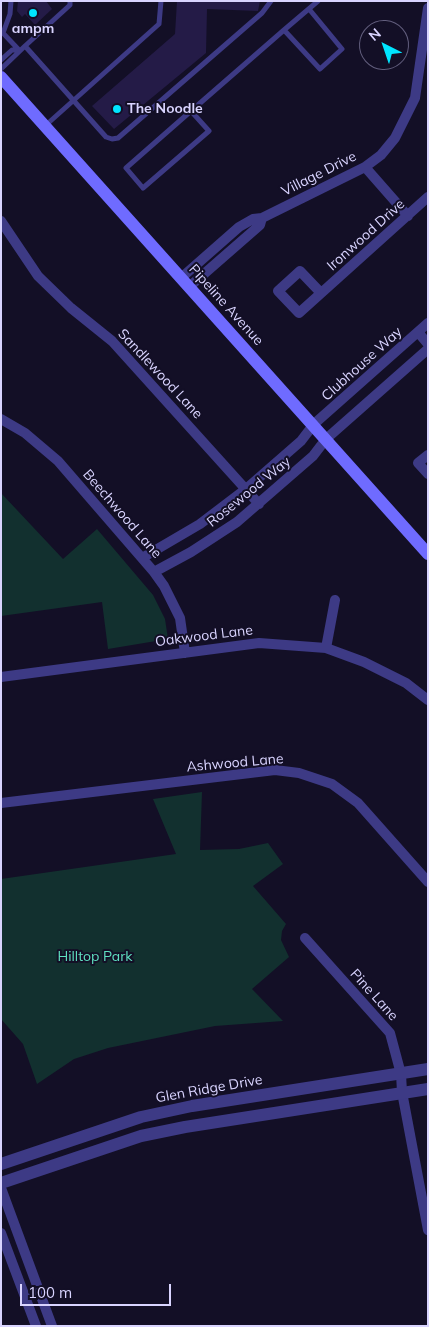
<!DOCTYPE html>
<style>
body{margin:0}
#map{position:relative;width:429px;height:1327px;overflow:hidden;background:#130f26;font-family:Mulish,sans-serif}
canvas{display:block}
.frame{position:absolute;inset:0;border:2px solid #d9d4ff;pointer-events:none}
.north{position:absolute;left:359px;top:20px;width:50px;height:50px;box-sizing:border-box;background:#130f26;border:1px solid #625e7d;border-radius:50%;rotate:319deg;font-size:14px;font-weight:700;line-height:20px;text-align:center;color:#d9d4ff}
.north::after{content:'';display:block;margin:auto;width:18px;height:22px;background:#00e5ff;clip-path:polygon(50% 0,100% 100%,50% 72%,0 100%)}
.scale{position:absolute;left:20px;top:1284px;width:151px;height:22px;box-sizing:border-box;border:2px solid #d9d4ff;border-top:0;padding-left:6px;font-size:15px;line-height:18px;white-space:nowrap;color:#d9d4ff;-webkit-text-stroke:4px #130f26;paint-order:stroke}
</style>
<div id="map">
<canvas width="429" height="1327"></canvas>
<div class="frame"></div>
<div class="north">N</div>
<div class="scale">100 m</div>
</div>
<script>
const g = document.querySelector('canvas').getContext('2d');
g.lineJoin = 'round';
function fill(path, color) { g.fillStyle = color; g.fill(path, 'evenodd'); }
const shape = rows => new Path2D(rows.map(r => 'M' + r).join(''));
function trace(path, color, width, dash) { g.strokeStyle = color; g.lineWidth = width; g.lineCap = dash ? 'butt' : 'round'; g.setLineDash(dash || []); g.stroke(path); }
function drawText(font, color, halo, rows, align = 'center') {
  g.font = font + ' Mulish,sans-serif'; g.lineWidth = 4; g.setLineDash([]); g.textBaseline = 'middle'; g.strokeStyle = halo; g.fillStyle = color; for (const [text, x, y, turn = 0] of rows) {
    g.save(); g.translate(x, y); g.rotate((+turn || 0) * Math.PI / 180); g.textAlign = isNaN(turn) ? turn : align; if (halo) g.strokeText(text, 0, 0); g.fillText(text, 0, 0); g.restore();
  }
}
fill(shape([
 [1,493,63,559,97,529,153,595,165,619,168,639,108,649,102,602,1,616],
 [202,792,200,850,239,849,268,843,283,864,253,886,286,924,282,931,281,940,289,957,252,989,283,1021,215,1026,108,1048,74,1059,37,1084,23,1044,1,1019,1,879,176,854,153,799]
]), '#12302f');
fill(shape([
 [18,1,46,1,52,9,35,25,25,14,22,17,17,11],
 [177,1,260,1,258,11,207,9,206,53,114,129,92,106,175,34]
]), '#241b47');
trace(shape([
 [70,1,70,5,25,46,106,137,112,139,118,138,262,13,271,1],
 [284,30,320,69,342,49,309,9],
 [1,31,19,50],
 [3,33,10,14,11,1],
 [1,60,12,50,19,50],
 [1,69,25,46],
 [191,111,209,131,143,188,126,168,191,111,284,30,318,1],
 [46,125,159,24,161,1]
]), '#3d3a85', 5);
trace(shape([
 [365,167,408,216],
 [1,221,38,276,71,308,112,341,259,504],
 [181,278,239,227,253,219,262,218,365,167,381,155,395,138,415,98,428,8],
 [189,287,260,225,262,218],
 [321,293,300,271,278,291,299,313,428,197],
 [418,332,428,344],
 [1,419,25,433,58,461,154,572,164,586,180,618,185,653],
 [428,455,418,463,428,474],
 [142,558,200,524,246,489,301,441,314,424,428,323],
 [154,572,191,552,237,522,313,456,326,439,428,349],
 [326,648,335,600],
 [1,677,259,643,326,648,364,662,406,683,428,700],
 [1,803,275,770,299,773,332,784,358,803,428,882],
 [305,938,390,1033,401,1074,402,1092,428,1230],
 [1,1188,52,1326],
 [1,1233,36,1326]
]), '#3d3a85', 10);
trace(shape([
 [1,1164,141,1117,192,1106,428,1069],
 [1,1183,141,1136,185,1127,428,1089]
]), '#3d3a85', 12);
trace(shape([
 [1,77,428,554]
]), '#6f6bff', 12);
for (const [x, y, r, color] of [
 [33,13,5,"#00e5ff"],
 [117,109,5,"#00e5ff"]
]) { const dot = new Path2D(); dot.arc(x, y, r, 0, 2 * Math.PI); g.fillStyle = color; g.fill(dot); trace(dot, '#130f26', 2); }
drawText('bold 14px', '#d9d4ff', '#130f26', [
 ["ampm",33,29],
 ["The Noodle",127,109,"left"]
]);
drawText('14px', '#d9d4ff', '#130f26', [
 ["Village Drive",319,174,-27],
 ["Ironwood Drive",366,235,-42],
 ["Pipeline Avenue",226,305,48],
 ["Clubhouse Way",362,364,-42],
 ["Sandlewood Lane",160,374,47],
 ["Rosewood Way",249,492,-39],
 ["Beechwood Lane",122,514,49],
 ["Oakwood Lane",204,636,-7],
 ["Ashwood Lane",235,763,-5],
 ["Pine Lane",374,995,48],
 ["Glen Ridge Drive",209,1089,-10]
]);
drawText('14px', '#5fe0c0', '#130f26', [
 ["Hilltop Park",95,957]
]);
</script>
